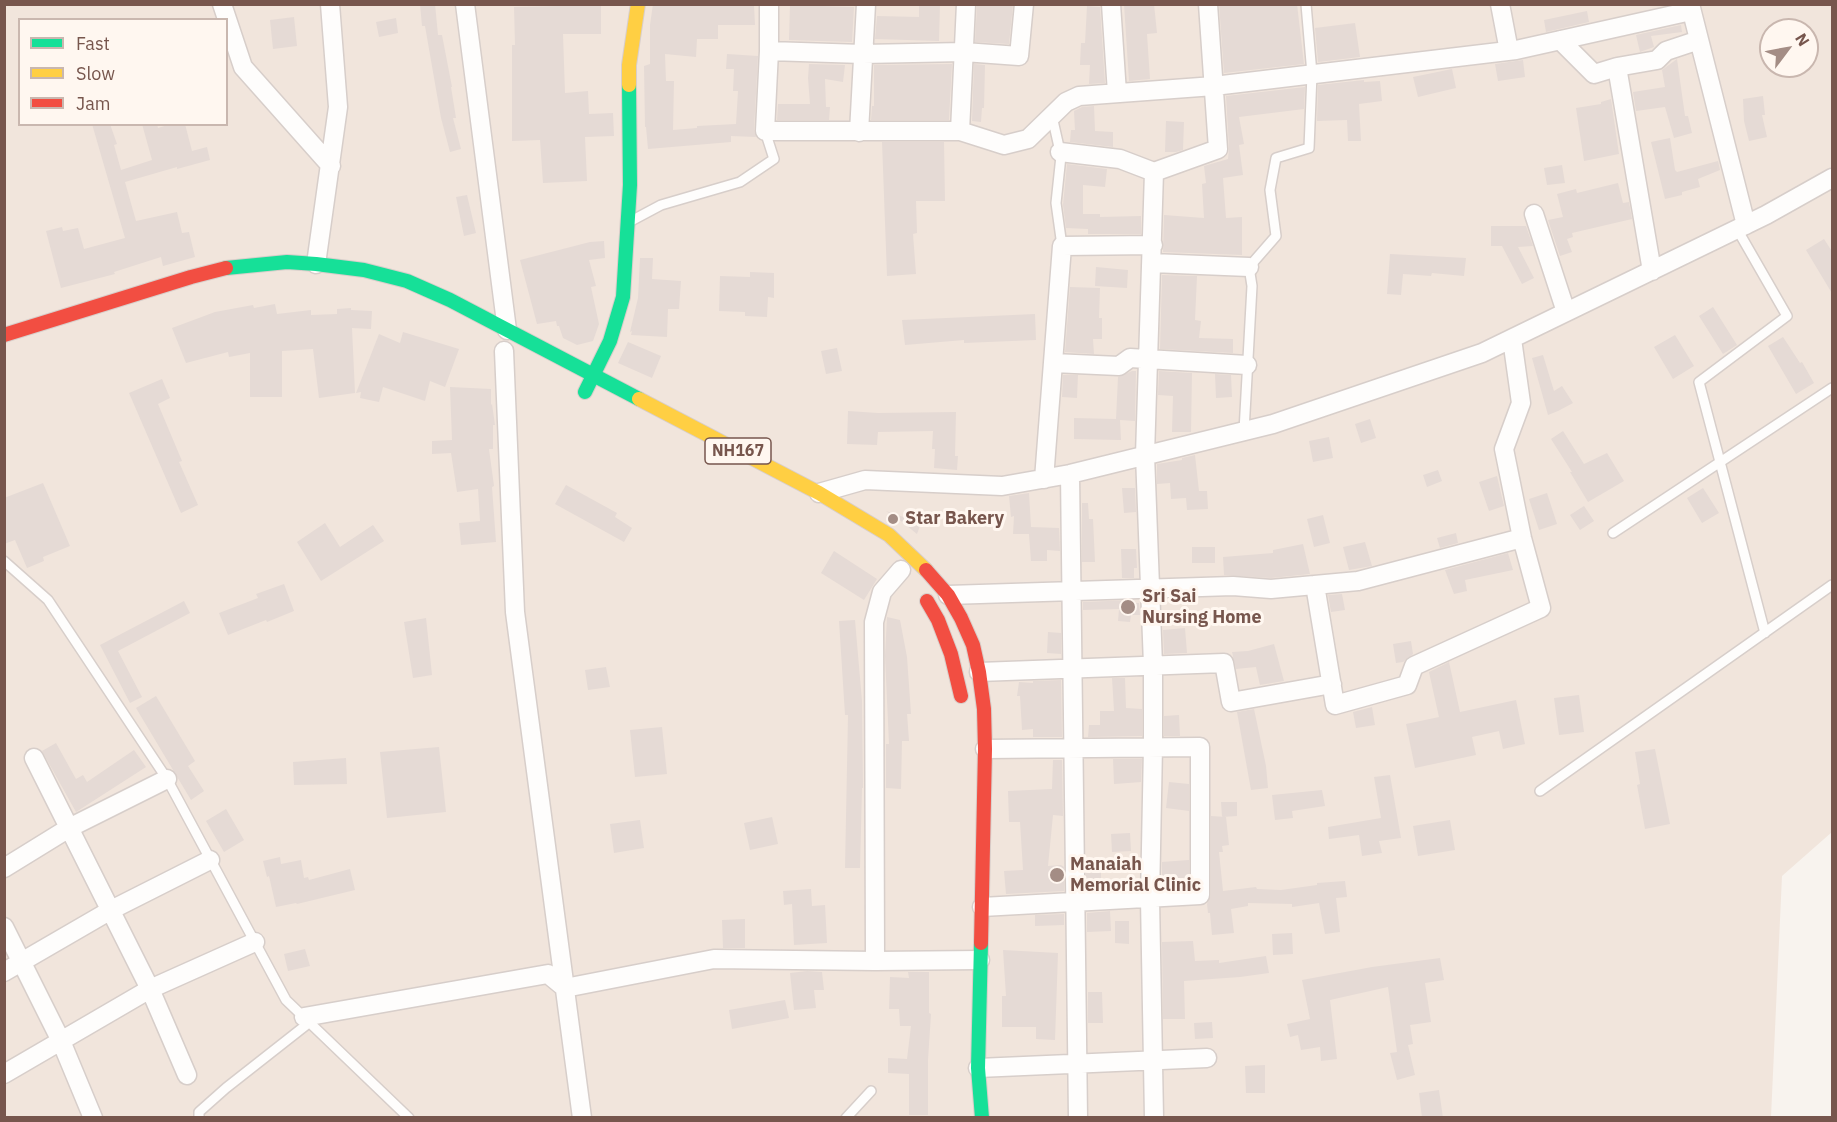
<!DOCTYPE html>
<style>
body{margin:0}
#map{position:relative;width:1837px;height:1122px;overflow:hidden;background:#f8f3ee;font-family:"IBM Plex Sans",sans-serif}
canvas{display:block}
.frame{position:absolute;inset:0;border:6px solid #77564d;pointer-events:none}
.legend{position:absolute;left:18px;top:18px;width:210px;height:108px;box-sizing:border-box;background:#fff7f0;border:2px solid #c9b7af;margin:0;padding:8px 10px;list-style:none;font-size:18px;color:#77564d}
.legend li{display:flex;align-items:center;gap:12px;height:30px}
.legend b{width:30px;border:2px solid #c9b7af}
.north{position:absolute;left:1759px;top:18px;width:60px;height:60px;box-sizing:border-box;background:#fff7f0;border:2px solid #c9b7af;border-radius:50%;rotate:58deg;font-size:16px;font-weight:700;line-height:24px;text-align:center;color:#77564d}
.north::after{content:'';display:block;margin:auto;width:21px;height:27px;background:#a48d85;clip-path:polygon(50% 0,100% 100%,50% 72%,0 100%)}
</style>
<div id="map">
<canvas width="1837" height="1122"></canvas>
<div class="frame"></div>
<ul class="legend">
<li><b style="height:8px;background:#16e098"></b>Fast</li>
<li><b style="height:8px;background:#ffcf43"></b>Slow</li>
<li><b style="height:8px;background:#f24e42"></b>Jam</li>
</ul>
<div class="north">N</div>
</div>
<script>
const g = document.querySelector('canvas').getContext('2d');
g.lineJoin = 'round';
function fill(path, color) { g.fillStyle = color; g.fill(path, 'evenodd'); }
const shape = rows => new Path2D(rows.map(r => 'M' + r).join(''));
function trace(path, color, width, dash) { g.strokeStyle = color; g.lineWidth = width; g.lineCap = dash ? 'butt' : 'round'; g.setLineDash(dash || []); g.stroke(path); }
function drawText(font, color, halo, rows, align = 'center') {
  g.font = font + ' "IBM Plex Sans",sans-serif'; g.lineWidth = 6; g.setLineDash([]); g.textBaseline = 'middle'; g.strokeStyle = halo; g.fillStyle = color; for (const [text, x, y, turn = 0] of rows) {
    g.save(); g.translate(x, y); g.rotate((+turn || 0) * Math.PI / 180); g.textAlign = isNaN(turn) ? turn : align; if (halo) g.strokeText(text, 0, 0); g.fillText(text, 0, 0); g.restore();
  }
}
fill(shape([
 [5,5,1832,5,1832,832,1782,876,1771,1117,5,1118],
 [20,20,226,20,226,124,20,124],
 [1771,30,1807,30,1807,66,1771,66]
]), '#f1e5dc');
fill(shape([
 [420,4,435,4,438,35,442,35,452,87,451,87,456,118,453,118,461,149,450,152,441,118,425,26,422,26],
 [653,4,754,5,755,25,718,25,718,39,697,39,696,57,665,54,666,81,674,81,673,130,697,128,697,126,736,124,738,91,733,91,734,69,726,69,727,54,758,56,754,130,756,137,731,136,731,142,648,149,646,127,645,127,644,66,650,64,650,25],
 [919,4,940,4,939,41,875,39,877,16,919,17],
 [1124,4,1154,4,1157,33,1147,34,1150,79,1129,81],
 [1219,4,1297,4,1304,64,1224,73],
 [601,5,601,34,563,34,565,93,588,91,589,114,613,113,614,136,585,137,587,181,543,183,540,140,512,141,512,45,515,45,514,7],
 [790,5,854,7,852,42,789,40],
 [977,5,1013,5,1009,44,975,42],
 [1087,6,1100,7,1105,83,1089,84,1090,65,1080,65,1081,43,1085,43],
 [1587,11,1589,22,1546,32,1544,20],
 [294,17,297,46,273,49,270,20],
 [396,18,398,33,379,37,376,22],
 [1355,23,1360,57,1318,62,1315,28],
 [1681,25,1682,32,1651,36,1654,47,1640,52,1636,35],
 [1677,59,1685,116,1688,116,1692,133,1674,138,1665,107,1636,111,1633,92,1665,87,1662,70],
 [1523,60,1525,77,1498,81,1495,64],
 [809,64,845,65,843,82,825,79,826,107,830,107,829,120,777,120,778,104,810,104,808,78],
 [952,64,949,120,871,120,872,106,874,106,874,65],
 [974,64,985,65,984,108,982,108,981,122,972,121],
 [1452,69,1456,88,1418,97,1413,77],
 [1364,80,1364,82,1380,81,1382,101,1359,104,1361,141,1348,141,1347,120,1317,121,1318,85],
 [1305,87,1304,109,1239,117,1244,144,1239,145,1243,175,1223,178,1226,218,1242,217,1242,255,1163,252,1164,215,1204,218,1202,184,1206,183,1204,166,1228,159,1229,148,1226,96],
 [1763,96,1765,115,1762,115,1767,137,1749,141,1744,121,1743,99],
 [1611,99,1619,154,1584,161,1576,108,1601,104,1601,102],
 [1094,106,1095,131,1113,132,1113,147,1070,142,1071,130,1075,130,1074,111,1082,107],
 [1166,121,1184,122,1183,150,1176,152,1165,152],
 [92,124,110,124,117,144,114,145,121,170,152,160,142,124,157,124,158,128,171,124,185,124,192,151,207,147,210,160,177,169,177,167,125,182,136,221,177,212,182,233,189,232,195,257,163,266,161,257,114,272,115,274,61,288,46,231,62,227,63,231,78,228,84,249,125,238],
 [1670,138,1675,170,1677,172,1718,161,1720,170,1698,179,1700,187,1682,192,1682,195,1665,199,1651,142],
 [882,142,944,142,945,201,916,201,917,233,913,234,916,274,887,276],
 [1067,164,1107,169,1105,187,1083,185,1083,214,1100,214,1100,217,1141,216,1141,234,1088,234,1088,229,1066,228,1063,205],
 [1562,165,1565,183,1547,185,1544,168],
 [1618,183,1623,203,1629,202,1632,219,1572,233,1573,237,1567,239,1572,252,1560,256,1548,220,1563,217,1557,194,1576,189,1577,193],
 [467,195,476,233,464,236,456,197],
 [1491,226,1526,226,1533,246,1518,247,1534,278,1522,284,1502,246,1491,246],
 [1824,239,1833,253,1833,295,1806,250],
 [604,241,605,258,589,260,596,286,591,287,599,324,593,341,577,345,563,338,559,326,557,326,556,321,537,324,520,260,590,242],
 [1390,254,1466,258,1464,276,1432,273,1431,276,1403,274,1401,295,1387,294],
 [640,258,653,258,652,279,681,281,679,309,668,309,667,337,631,335,632,331,630,332,638,298],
 [1096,267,1128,270,1127,288,1095,286],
 [750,272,774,273,774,298,768,297,767,317,745,316,745,312,719,311,720,276,750,277],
 [1162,275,1197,276,1195,320,1201,321,1199,338,1233,339,1233,353,1160,349],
 [1070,287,1100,288,1099,318,1102,318,1102,339,1093,339,1094,354,1065,352],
 [275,304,277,314,311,310,311,315,337,314,337,309,351,308,351,310,372,311,371,329,352,328,355,393,319,398,313,349,282,351,282,397,250,397,250,353,229,357,228,352,186,363,172,328,215,312,253,305,254,308],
 [1713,307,1737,345,1723,354,1699,316],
 [1035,314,1036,340,964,343,964,340,905,345,902,320],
 [403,332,459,349,445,387,430,381,425,401,383,387,379,402,360,398,361,392,356,393,379,334,400,343],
 [1675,335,1694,366,1673,379,1654,347],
 [1783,337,1800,363,1802,362,1814,383,1796,394,1768,346],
 [628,342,661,356,652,378,618,363],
 [837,348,842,371,826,374,821,351],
 [1543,355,1554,391,1562,386,1573,403,1558,411,1548,415,1532,358],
 [1132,371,1136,371,1135,421,1120,420,1121,440,1074,439,1074,418,1116,419,1118,377],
 [1159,371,1192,373,1191,432,1172,432,1173,396,1158,395],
 [1215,374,1231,375,1232,397,1216,398],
 [1063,375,1078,375,1077,398,1062,397],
 [162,379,170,398,158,404,182,461,179,462,198,505,181,513,129,393],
 [450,387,491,389,491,405,492,404,495,425,493,425,493,449,489,449,494,486,492,487,496,542,461,545,459,523,480,521,478,489,457,492,451,453,432,454,432,441,452,440],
 [848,411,878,413,956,412,955,456,958,456,957,470,934,468,935,449,932,449,933,431,878,432,877,445,847,444],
 [1370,419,1376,438,1361,443,1355,424],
 [1563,431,1584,464,1607,453,1624,481,1588,502,1570,472,1572,472,1551,439],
 [1329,437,1333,458,1313,462,1309,441],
 [1195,455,1199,491,1207,491,1208,509,1187,510,1186,498,1171,499,1170,483,1157,484,1157,464,1182,460,1182,458],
 [1438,470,1442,481,1427,487,1423,475],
 [1497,476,1504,506,1489,511,1479,482],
 [43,483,70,546,43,557,44,561,27,568,15,540,4,544,4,498],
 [566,485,617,513,615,517,632,528,624,542,555,504],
 [1122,488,1135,488,1136,512,1124,513],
 [1703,488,1719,513,1702,523,1687,498],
 [1029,493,1031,527,1059,528,1060,551,1047,550,1047,561,1031,561,1029,534,1013,534,1014,516,1011,517,1009,496],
 [1547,493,1557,524,1539,530,1529,499],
 [1082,503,1088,503,1089,519,1093,519,1095,562,1082,562],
 [1584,506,1594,521,1580,530,1570,515],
 [886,511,921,523,917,534,901,521],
 [1323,515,1330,543,1314,547,1307,519],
 [325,523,340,547,373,525,384,541,321,581,297,542],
 [1456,533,1458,543,1440,548,1437,538],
 [1365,542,1372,566,1349,570,1343,547],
 [1303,544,1310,574,1271,578,1224,575,1223,557,1273,553,1273,550],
 [1192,547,1215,547,1215,563,1192,563],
 [1121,549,1136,549,1137,568,1134,568,1134,578,1122,578],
 [834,551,877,579,864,600,821,573],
 [1508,553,1513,570,1465,580,1467,591,1454,594,1445,570],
 [284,584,294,611,267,622,266,620,228,635,219,613,258,598,256,594],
 [1342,594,1345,610,1331,612,1328,595],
 [1133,600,1133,603,1139,603,1140,615,1131,615,1130,622,1118,621,1119,609,1083,610,1083,602],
 [184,601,190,613,118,651,142,697,130,703,100,645],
 [887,617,900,620,907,657,911,714,907,714,909,741,902,741,901,789,886,788,886,744,889,744,885,656],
 [426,618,432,675,413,678,404,622],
 [855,620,862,701,863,788,862,788,860,868,845,868,848,715,845,715,839,621],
 [1185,628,1187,653,1164,654,1163,630],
 [1048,632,1061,633,1061,654,1047,653],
 [1411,641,1413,654,1403,662,1396,663,1393,644],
 [1274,644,1284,681,1260,685,1256,667,1236,669,1232,652,1248,651],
 [1449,662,1460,712,1516,700,1525,744,1503,749,1499,731,1472,737,1476,755,1415,768,1406,724,1439,717,1429,672],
 [606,667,610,687,588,690,585,670],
 [1112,678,1125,678,1126,708,1142,709,1142,736,1088,737,1089,725,1100,725,1100,711,1114,711],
 [1061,680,1062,737,1033,737,1033,729,1022,730,1020,696,1017,696,1019,682,1033,683,1033,681],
 [1579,695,1584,732,1559,735,1554,698],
 [156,696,195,761,188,766,204,791,191,800,136,708],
 [1372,707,1375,725,1356,728,1353,712],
 [1254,709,1266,766,1268,788,1251,790,1237,712],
 [1179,715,1180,736,1164,736,1164,716],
 [662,727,667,774,635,777,630,730],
 [56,743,76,779,83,775,87,782,134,750,146,767,76,812,42,751],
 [439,747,446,812,387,818,380,752],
 [1655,749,1670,824,1645,829,1637,785,1640,784,1635,752],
 [346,758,347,784,294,785,293,762],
 [1113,759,1142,759,1141,782,1114,784],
 [1053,760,1062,760,1063,816,1053,815,1048,866,1061,865,1064,867,1064,891,1006,894,1004,871,1023,870,1020,822,1009,822,1008,791,1052,789],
 [1390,775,1401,838,1379,841,1382,853,1362,856,1359,835,1329,839,1328,827,1381,818,1374,777],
 [1169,782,1189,784,1189,811,1166,808],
 [1322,790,1325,806,1292,811,1293,818,1275,820,1272,795],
 [1221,802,1237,802,1237,816,1222,817],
 [226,809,244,840,224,852,206,821],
 [1211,816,1226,817,1229,845,1222,846,1223,852,1219,852,1223,891,1256,887,1257,889,1281,890,1317,885,1317,883,1345,881,1347,897,1336,898,1340,932,1325,934,1319,903,1292,907,1292,904,1248,903,1248,906,1231,909,1234,933,1212,935,1210,913,1208,913,1207,904,1211,895],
 [772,817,778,844,750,850,744,823],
 [640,820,644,848,614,853,610,824],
 [1450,820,1455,850,1418,856,1413,826],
 [1130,833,1131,851,1112,852,1111,834],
 [280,857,281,864,301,860,304,878,308,877,309,880,350,869,355,890,297,904,296,903,276,907,269,876,267,877,263,861],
 [1189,860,1189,878,1162,879,1162,862],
 [1086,866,1101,866,1101,889,1086,890],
 [811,889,812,906,825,905,827,943,794,945,792,904,784,905,783,891],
 [1110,911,1111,931,1087,932,1087,913],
 [1064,914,1064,925,1035,926,1035,915],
 [745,919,745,948,723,948,722,920],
 [1115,921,1129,921,1129,944,1115,943],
 [1292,933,1293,954,1273,955,1272,934],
 [1193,941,1195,961,1219,960,1219,963,1266,956,1269,973,1240,977,1184,981,1185,1019,1163,1019,1162,942],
 [305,949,310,966,288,971,284,954],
 [1003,950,1058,953,1055,1040,1036,1039,1036,1027,1002,1027,1002,996,1006,996],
 [1440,958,1444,980,1425,983,1431,1022,1410,1025,1413,1044,1408,1045,1415,1075,1397,1080,1390,1053,1397,1052,1388,987,1330,1000,1337,1059,1321,1061,1320,1047,1301,1050,1298,1035,1290,1037,1287,1024,1310,1019,1302,980,1372,967],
 [807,971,822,972,824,990,814,990,816,1008,794,1010,790,973],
 [908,972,929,972,929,1013,931,1014,928,1060,928,1115,909,1115,909,1074,888,1073,888,1058,907,1059,911,1026,900,1026,899,1009,889,1009,890,977,909,978],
 [1088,992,1102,992,1103,1023,1088,1023],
 [785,1000,789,1018,732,1029,729,1010],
 [1212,1022,1213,1038,1195,1039,1194,1023],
 [1265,1065,1265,1093,1246,1093,1245,1066],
 [1439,1090,1443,1118,1422,1118,1419,1093]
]), '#e5dad5');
const lane = shape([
 [1052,116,1061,156,1056,203,1062,246],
 [631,221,661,205,740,182,774,159,765,131],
 [1737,229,1787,316,1699,382,1765,633],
 [1244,431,1252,286,1249,267,1276,236,1270,190,1276,158,1309,148,1312,74,1306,4],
 [1613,533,1832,388],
 [4,561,48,600,167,779,286,1000,409,1118],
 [1540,791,1832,585],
 [199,1118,199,1112,226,1088,310,1022],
 [846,1118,871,1091]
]);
const street = shape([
 [222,4,243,67,331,166],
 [465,4,507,330],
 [1024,4,1019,56,964,52,863,54,769,51,765,131,960,131,1004,145,1028,139,1066,102,1079,96,1214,86,1516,50,1691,11],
 [1111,4,1117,93],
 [1500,4,1509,51],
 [1690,4,1746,225],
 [1560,40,1594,74,1617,67,1657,60,1666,51,1699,40],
 [769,51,769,4],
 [1617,67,1652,271],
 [960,131,966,4],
 [859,132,866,4],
 [1060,152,1120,159,1154,172,1218,149,1208,4],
 [1534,214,1566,312],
 [1152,263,1249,267],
 [316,264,338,107,330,4],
 [504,351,515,612,582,1118],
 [1053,363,1119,366,1130,358,1247,365],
 [1070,474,1078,1118],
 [1044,479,1062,246,1153,245],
 [819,493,865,480,1002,486,1070,474,1273,424,1482,353,1766,215,1832,178],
 [1315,585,1335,705,1407,685,1414,666,1541,608,1522,538,1504,449,1521,403,1512,339],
 [948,595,1233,586,1271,589,1358,581,1522,538],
 [979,672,1224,663,1231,702,1332,684],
 [34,758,150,989,187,1075],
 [4,868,69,828,167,779],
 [982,907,1200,895,1200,747,985,749],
 [4,927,61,1041,93,1118],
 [875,961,874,622,882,592,901,570],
 [4,972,111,910,210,860],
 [304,1017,548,974,565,988,714,959,875,961,980,960],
 [978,1068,1207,1058],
 [4,1074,150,989,255,942],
 [1154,1118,1150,899,1153,746,1153,665,1145,455,1154,172]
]);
const fast = shape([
 [226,268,287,262,316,264,364,270,407,281,450,300,639,399],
 [585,392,610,341,623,297,630,185,629,85],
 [981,943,978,1068,982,1118]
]);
const slow = shape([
 [629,85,629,65,638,4],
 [639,399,819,493,889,535,926,570]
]);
const jam = shape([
 [4,335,191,277,226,268],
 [926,570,948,595,961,618,973,645,979,672,984,709,985,749,981,943],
 [927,601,938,620,951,654,961,696]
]);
trace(lane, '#d7ceca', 12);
trace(street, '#d7ceca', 21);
trace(fast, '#d8ceca', 16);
trace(slow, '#d8ceca', 16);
trace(jam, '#d8ceca', 16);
trace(lane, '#fefdfc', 9);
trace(street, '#fefdfc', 18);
trace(fast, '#16e098', 14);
trace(slow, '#ffcf43', 14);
trace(jam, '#f24e42', 14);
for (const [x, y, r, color] of [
 [893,519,6,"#a48d85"],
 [1128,607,8,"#a48d85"],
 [1057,875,8,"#a48d85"]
]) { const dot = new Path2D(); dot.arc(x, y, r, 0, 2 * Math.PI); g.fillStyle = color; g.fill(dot); trace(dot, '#fff7f0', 2); }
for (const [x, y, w] of [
 [738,451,66]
]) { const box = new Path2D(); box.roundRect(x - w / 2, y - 13, w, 26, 4.5); g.fillStyle = '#fff7f0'; g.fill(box); trace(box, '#77564d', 1.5); }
drawText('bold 16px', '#77564d', null, [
 ["NH167",738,451]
]);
drawText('bold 18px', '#77564d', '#fff7f0', [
 ["Star Bakery",905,519],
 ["Sri Sai",1142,597],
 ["Nursing Home",1142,618],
 ["Manaiah",1070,865],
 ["Memorial Clinic",1070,886]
], 'left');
</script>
